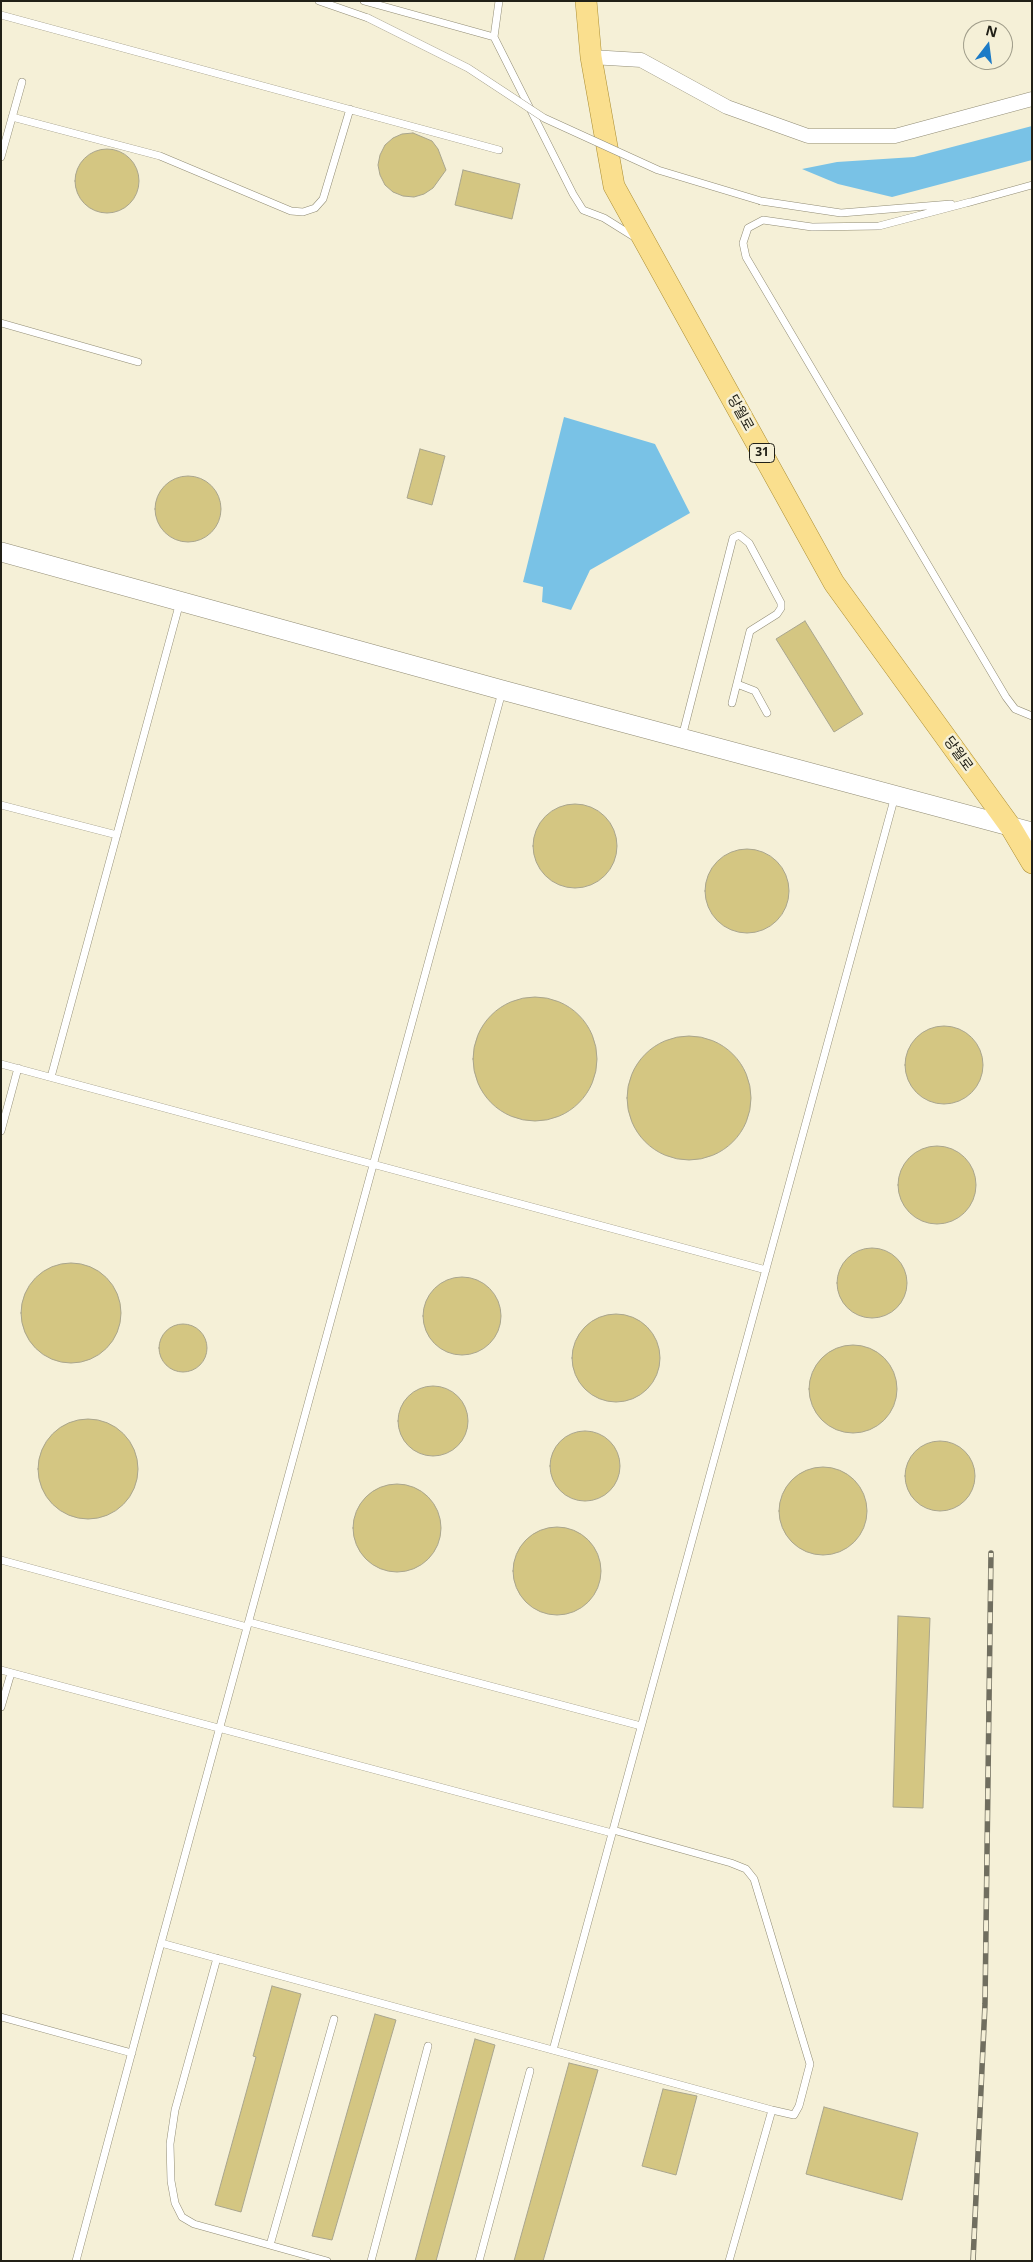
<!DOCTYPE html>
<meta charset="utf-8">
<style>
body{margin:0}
#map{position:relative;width:1033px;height:2262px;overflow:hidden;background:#f5f0d7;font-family:"Open Sans",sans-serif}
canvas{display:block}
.frame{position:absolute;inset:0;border:2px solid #212017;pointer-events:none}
.north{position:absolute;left:963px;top:20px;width:50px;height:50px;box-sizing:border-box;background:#f5f0d7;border:1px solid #a09d8a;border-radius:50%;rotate:15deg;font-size:14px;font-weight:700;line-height:20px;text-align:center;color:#212017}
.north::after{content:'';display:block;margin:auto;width:18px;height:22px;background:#1c7bc7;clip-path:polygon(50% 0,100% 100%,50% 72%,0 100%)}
</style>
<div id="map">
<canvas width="1033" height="2262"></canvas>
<div class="frame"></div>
<div class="north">N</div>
</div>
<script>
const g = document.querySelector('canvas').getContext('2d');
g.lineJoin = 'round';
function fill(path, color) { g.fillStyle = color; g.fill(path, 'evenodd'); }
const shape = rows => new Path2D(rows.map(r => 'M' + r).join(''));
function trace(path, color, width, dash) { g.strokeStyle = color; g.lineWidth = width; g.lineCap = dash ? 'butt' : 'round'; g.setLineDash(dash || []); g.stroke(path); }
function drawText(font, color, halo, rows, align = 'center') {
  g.font = font + ' "Open Sans","Noto Sans KR",sans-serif'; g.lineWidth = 5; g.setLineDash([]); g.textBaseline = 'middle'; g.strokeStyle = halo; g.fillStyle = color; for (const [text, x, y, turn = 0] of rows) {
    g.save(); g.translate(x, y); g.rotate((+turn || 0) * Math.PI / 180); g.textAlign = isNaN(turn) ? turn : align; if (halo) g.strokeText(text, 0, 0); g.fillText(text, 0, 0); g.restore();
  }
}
fill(shape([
 [1032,126,1032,160,892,197,838,184,802,169,837,162,914,157],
 [564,417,655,444,690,513,590,570,571,610,542,602,543,587,523,582]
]), '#79c2e6');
const building = shape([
 [413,133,432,141,438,149,446,170,433,188,424,194,414,197,403,196,393,192,385,185,380,175,378,165,380,155,385,145,393,138,402,134,413,133],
 '75 181a32 32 0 1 1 64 0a32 32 0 1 1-64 0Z',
 [463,170,520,184,512,219,455,205,463,170],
 [420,449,445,456,432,505,407,498,420,449],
 '155 509a33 33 0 1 1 66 0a33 33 0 1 1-66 0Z',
 [805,621,863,714,834,732,776,639,805,621],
 '533 846a42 42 0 1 1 84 0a42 42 0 1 1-84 0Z',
 '705 891a42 42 0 1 1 84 0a42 42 0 1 1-84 0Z',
 '473 1059a62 62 0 1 1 124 0a62 62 0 1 1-124 0Z',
 '905 1065a39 39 0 1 1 78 0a39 39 0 1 1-78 0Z',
 '627 1098a62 62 0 1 1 124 0a62 62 0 1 1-124 0Z',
 '898 1185a39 39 0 1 1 78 0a39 39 0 1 1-78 0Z',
 '837 1283a35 35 0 1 1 70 0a35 35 0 1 1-70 0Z',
 '21 1313a50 50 0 1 1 100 0a50 50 0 1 1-100 0Z',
 '423 1316a39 39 0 1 1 78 0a39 39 0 1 1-78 0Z',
 '572 1358a44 44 0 1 1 88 0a44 44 0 1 1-88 0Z',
 '159 1348a24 24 0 1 1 48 0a24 24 0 1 1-48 0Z',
 '809 1389a44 44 0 1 1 88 0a44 44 0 1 1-88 0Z',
 '398 1421a35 35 0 1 1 70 0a35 35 0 1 1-70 0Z',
 '38 1469a50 50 0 1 1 100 0a50 50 0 1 1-100 0Z',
 '550 1466a35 35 0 1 1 70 0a35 35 0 1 1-70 0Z',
 '905 1476a35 35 0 1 1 70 0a35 35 0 1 1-70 0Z',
 '779 1511a44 44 0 1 1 88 0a44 44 0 1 1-88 0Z',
 '353 1528a44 44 0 1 1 88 0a44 44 0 1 1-88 0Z',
 '513 1571a44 44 0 1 1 88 0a44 44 0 1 1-88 0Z',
 [898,1616,930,1618,923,1808,893,1807,898,1616],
 [272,1986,301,1994,241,2212,215,2205,256,2057,253,2056,272,1986],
 [375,2014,396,2020,332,2240,312,2236,375,2014],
 [475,2039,495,2045,436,2261,415,2261,475,2039],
 [569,2063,598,2070,543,2261,514,2261,569,2063],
 [663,2089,697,2096,676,2175,642,2166,663,2089],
 [824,2107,918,2133,902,2200,806,2174,824,2107]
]);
fill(building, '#d4c682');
trace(building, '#a9a58d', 1);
const service = shape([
 [319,1,368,18],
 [364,1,494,37],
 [499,1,494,37,573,194,583,210,604,218,636,238],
 [1,15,499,150],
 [12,117,160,156,291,211,303,212,315,208,323,199,350,109],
 [1,157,22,82],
 [761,201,841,213,951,204],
 [970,202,879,226,812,227,763,220,748,228,743,243,746,257,1006,697,1015,709,1032,716],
 [967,203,1032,185],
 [1,323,138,362],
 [737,684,755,691,767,713],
 [682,737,733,538,739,535,749,543,781,603,781,608,777,614,750,631,732,703],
 [1,805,117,835],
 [1,1064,766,1270],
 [51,1077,180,602],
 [1,1131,18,1068],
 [1,1560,247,1627],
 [249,1622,641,1726],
 [1,1670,612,1833],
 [1,1707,11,1673],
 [613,1830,731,1863,746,1869,754,1879,810,2064,799,2106,794,2115,772,2110],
 [161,1943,502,692],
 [217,1958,175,2110,170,2144,171,2181,175,2203,182,2217,194,2224,327,2261],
 [1,2017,132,2053],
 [553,2050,895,796],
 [270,2245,334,2019],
 [76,2261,161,1943,772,2110,729,2261],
 [371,2261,428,2046],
 [479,2261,530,2071]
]);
const minor = shape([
 [591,57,641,60,727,107,808,136,895,136,1032,99]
]);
const secondary = shape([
 [1,552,502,690,1032,832]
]);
const primary = shape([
 [586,1,591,57,614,186,834,583,1010,826,1032,863]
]);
trace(service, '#918c75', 8);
trace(minor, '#918c75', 15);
trace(secondary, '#918c75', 20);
trace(primary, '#ab8e34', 22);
trace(service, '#fff', 7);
trace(minor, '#fff', 14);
trace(secondary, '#fff', 19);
trace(primary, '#fadf8e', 21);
const rail = shape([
 [973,2261,985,2004,991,1553]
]);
trace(rail, '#706e5f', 5.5);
trace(rail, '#f5f0d7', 4, [11]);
const serviceBridge = shape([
 [368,18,468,68,544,118,658,170,761,201]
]);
trace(serviceBridge, '#918c75', 8, []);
trace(serviceBridge, '#fff', 7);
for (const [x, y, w] of [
 [762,453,25]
]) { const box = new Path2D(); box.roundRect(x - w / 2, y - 9.5, w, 19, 4); g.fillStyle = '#f5f0d7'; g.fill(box); trace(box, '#212017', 1); }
drawText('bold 12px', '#212017', null, [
 ["31",762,453]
]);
drawText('14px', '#212017', '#f5f0d7', [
 ["당월로",740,413,61],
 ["당월로",958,754,54]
]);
</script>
